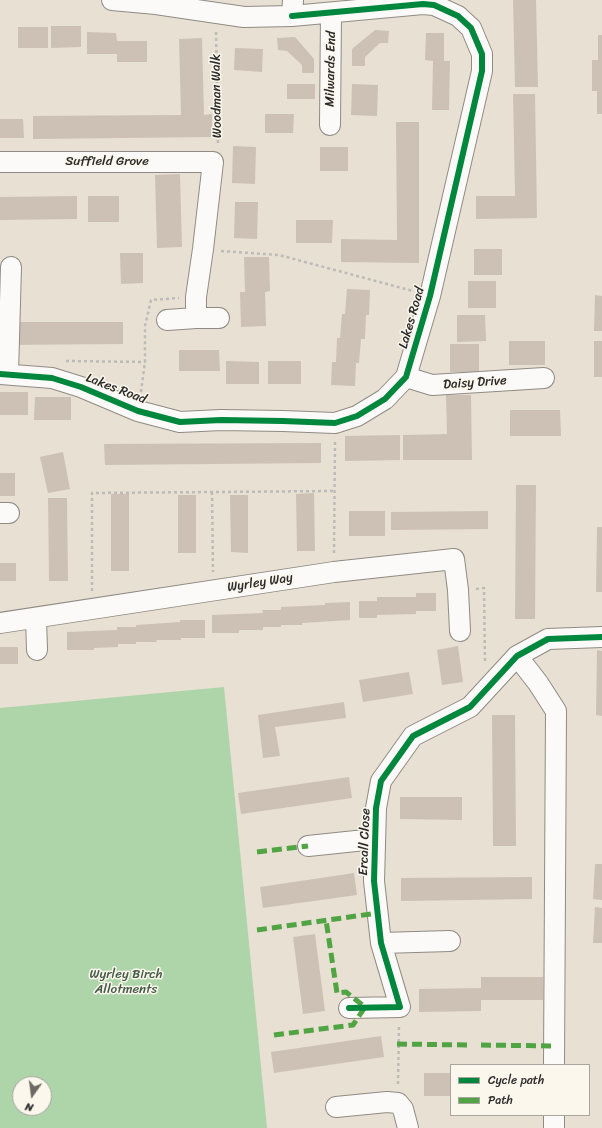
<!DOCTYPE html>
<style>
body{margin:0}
#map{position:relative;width:602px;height:1128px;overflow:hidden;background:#e8e0d2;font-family:Sriracha,sans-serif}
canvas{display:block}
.legend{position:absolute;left:450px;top:1064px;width:140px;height:52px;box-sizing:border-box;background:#fbf7ec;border:1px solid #a8a59f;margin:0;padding:5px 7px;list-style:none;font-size:12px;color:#2b2b2b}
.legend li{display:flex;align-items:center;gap:8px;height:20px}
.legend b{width:20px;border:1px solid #a8a59f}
.north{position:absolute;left:12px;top:1076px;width:40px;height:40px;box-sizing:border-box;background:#fbf7ec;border:1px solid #a8a59f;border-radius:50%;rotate:194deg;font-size:11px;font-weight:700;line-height:16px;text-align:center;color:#2b2b2b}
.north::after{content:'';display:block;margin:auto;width:14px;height:18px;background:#6d6a65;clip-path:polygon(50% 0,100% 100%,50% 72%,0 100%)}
</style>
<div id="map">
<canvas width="602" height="1128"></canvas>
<ul class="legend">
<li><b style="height:5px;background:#00873e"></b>Cycle path</li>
<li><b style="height:5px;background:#51a443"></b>Path</li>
</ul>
<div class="north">N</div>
</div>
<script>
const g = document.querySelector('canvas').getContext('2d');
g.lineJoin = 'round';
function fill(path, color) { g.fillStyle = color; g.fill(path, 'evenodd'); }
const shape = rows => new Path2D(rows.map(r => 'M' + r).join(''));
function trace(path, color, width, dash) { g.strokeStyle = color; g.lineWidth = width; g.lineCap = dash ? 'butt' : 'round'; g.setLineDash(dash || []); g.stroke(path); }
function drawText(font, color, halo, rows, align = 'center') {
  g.font = font + ' Sriracha,sans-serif'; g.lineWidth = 3; g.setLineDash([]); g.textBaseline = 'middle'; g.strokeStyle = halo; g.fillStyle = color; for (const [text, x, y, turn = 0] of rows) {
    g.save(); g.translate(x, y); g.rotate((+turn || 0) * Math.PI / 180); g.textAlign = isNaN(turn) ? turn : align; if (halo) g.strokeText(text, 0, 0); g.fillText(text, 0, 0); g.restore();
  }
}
fill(shape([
 [224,687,267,1128,0,1128,0,708],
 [20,1084,44,1084,44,1108,20,1108]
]), '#aed4aa');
fill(shape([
 [513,0,536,0,538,87,515,87],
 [51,26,81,26,81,47,51,48],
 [18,27,48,27,48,48,18,48],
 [375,30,389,31,388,43,380,43,365,57,365,66,352,66,352,49],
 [87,32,116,33,117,41,147,41,147,62,117,62,117,54,87,54],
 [426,33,444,33,444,61,450,61,449,110,432,110,433,61,425,60],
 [598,35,602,35,602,114,597,114,597,91,592,91,592,60,598,60],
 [295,37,314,59,314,73,302,73,302,65,287,51,278,50,277,38],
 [202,38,204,115,212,114,212,137,33,139,33,116,181,115,179,39],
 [235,48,263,49,262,72,234,70],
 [287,84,315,84,315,99,287,99],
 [352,84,378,85,377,116,351,115],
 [513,94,535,94,537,218,476,219,476,196,515,196],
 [265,114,294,114,293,133,265,133],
 [0,119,23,119,24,138,0,138],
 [396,122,419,122,419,263,341,262,341,239,397,240],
 [233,146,256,147,255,184,232,183],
 [320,147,348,147,348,171,320,171],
 [180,174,182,247,157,248,155,175],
 [77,196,77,219,0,220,0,197],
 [88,196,119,196,119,222,88,222],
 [235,202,258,202,257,239,234,238],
 [296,220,333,220,332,243,296,243],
 [474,249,502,249,502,275,474,275],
 [120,253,143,253,143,283,121,284],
 [244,257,269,257,270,291,265,292,266,326,241,327,240,292,245,292],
 [468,281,496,281,496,308,468,308],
 [347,289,370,290,369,315,366,315,365,339,361,339,359,363,356,363,355,386,331,385,332,362,336,362,337,338,340,338,342,314,345,314],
 [595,295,602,296,602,331,594,331],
 [457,315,485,315,486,341,457,342],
 [0,322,123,322,123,344,0,345],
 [509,341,545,341,545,365,509,365],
 [594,341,602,341,602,377,594,377],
 [450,344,479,344,479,372,450,372],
 [179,350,219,350,220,371,179,371],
 [226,361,259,362,259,384,226,384],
 [268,361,301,361,301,384,268,384],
 [0,392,28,392,28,415,0,415],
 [446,395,471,395,472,460,403,460,403,435,447,434],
 [35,397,71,397,71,420,34,420],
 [510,410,560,410,561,436,510,436],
 [400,435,400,460,345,461,345,436],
 [321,443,321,463,105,465,104,444],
 [63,452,70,489,48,493,40,457],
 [0,473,15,473,15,496,0,496],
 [516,485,536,485,535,619,515,619],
 [314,493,315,551,297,551,296,494],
 [111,494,129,494,129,571,111,571],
 [178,495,196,495,196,553,178,553],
 [230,495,248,495,248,553,231,552],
 [48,498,67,498,68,581,49,581],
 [349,511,385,511,385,536,349,536],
 [488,511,488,529,391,530,391,512],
 [597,527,602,527,602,592,596,592],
 [0,563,16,563,16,581,0,581],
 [416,593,436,593,436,611,416,611,416,614,377,615,377,618,359,618,359,601,377,601,377,597,416,597],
 [350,602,350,620,302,623,302,625,281,625,281,627,263,627,263,630,239,630,239,633,212,633,212,615,263,613,262,610,281,610,281,607,325,605,325,603],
 [180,620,205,620,205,638,181,638,181,640,156,640,157,642,136,642,136,644,118,644,118,647,94,648,94,650,67,650,67,632,117,630,117,627,136,627,136,625,180,622],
 [458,646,463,682,442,685,437,650],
 [0,647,18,647,18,664,0,664],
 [597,650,602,651,602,716,596,715],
 [409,672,413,694,363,702,359,680],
 [344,702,346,718,275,727,280,756,263,758,258,715],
 [492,715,515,715,516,846,493,846],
 [349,777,352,798,241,814,238,793],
 [400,797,462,797,462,820,400,819],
 [595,864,602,864,602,900,593,899],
 [354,873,357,895,263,908,260,887],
 [532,877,532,899,401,901,401,878],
 [595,907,602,908,602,943,593,943],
 [315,934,325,1011,303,1014,293,937],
 [481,977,543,977,543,1000,481,1000,481,1011,419,1012,419,989,481,988],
 [381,1036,384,1057,274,1073,271,1052],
 [424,1073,451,1073,451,1096,424,1096]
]), '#cdc1b5');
const minor = shape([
 [112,0,156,4,244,17,292,16,293,0],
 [330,125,331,13],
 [0,162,213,162,203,249,196,297,196,318],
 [167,320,196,318,219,318],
 [0,374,52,378,81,387,138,411,180,422,221,420,283,421,335,423,357,416,385,399,406,377,430,296,482,71,482,54,471,28,458,16,434,5,423,4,292,16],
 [8,374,11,267],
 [406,377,432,385,544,378],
 [0,513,9,513],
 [36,618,37,650],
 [0,623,334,572,454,559,458,590,460,631],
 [517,656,538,683,556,711,554,1065],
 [308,846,375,839],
 [381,943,450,941],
 [349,1008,400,1007,381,943,374,881,376,808,381,781,413,736,470,707,517,656,548,639,602,637],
 [336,1107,387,1102,398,1103,403,1109,408,1128],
 [554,1128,554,1115]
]);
trace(minor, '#8f8b84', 22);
trace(shape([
 [216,32,218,145],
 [221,251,279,255,413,291],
 [66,361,145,362],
 [141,392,145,362,145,326,151,300,179,298],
 [212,492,213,572],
 [334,553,335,442],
 [476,589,484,588,485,663],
 [92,591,92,493,335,491],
 [398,1084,399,1025]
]), '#bdbbb9', 2.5, [3, 3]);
trace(minor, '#fcfaf8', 20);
trace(shape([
 [257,852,308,846],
 [257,930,378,913],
 [274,1035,353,1025,365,1007,346,992,337,993,326,920],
 [397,1044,467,1045],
 [481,1045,554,1046]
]), '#51a443', 5, [10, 5]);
trace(shape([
 [0,374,52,378,81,387,138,411,180,422,221,420,283,421,335,423,357,416,385,399,406,377,430,296,482,71,482,54,471,28,458,16,434,5,423,4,292,16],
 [349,1008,400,1007,381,943,374,881,376,808,381,781,413,736,470,707,517,656,548,639,602,637]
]), '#00873e', 6);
drawText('13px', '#2b2b2b', '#fbf7ec', [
 ["Milwards End",331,69,-89],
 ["Woodman Walk",217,96,-91],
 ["Suffield Grove",107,162],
 ["Lakes Road",412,318,-74],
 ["Daisy Drive",475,383,-4],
 ["Lakes Road",116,389,21],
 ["Wyrley Way",260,583,-9],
 ["Ercall Close",365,842,-88]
]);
drawText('13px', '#445b48', '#fbf7ec', [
 ["Wyrley Birch",126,975],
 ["Allotments",126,990]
]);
</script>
